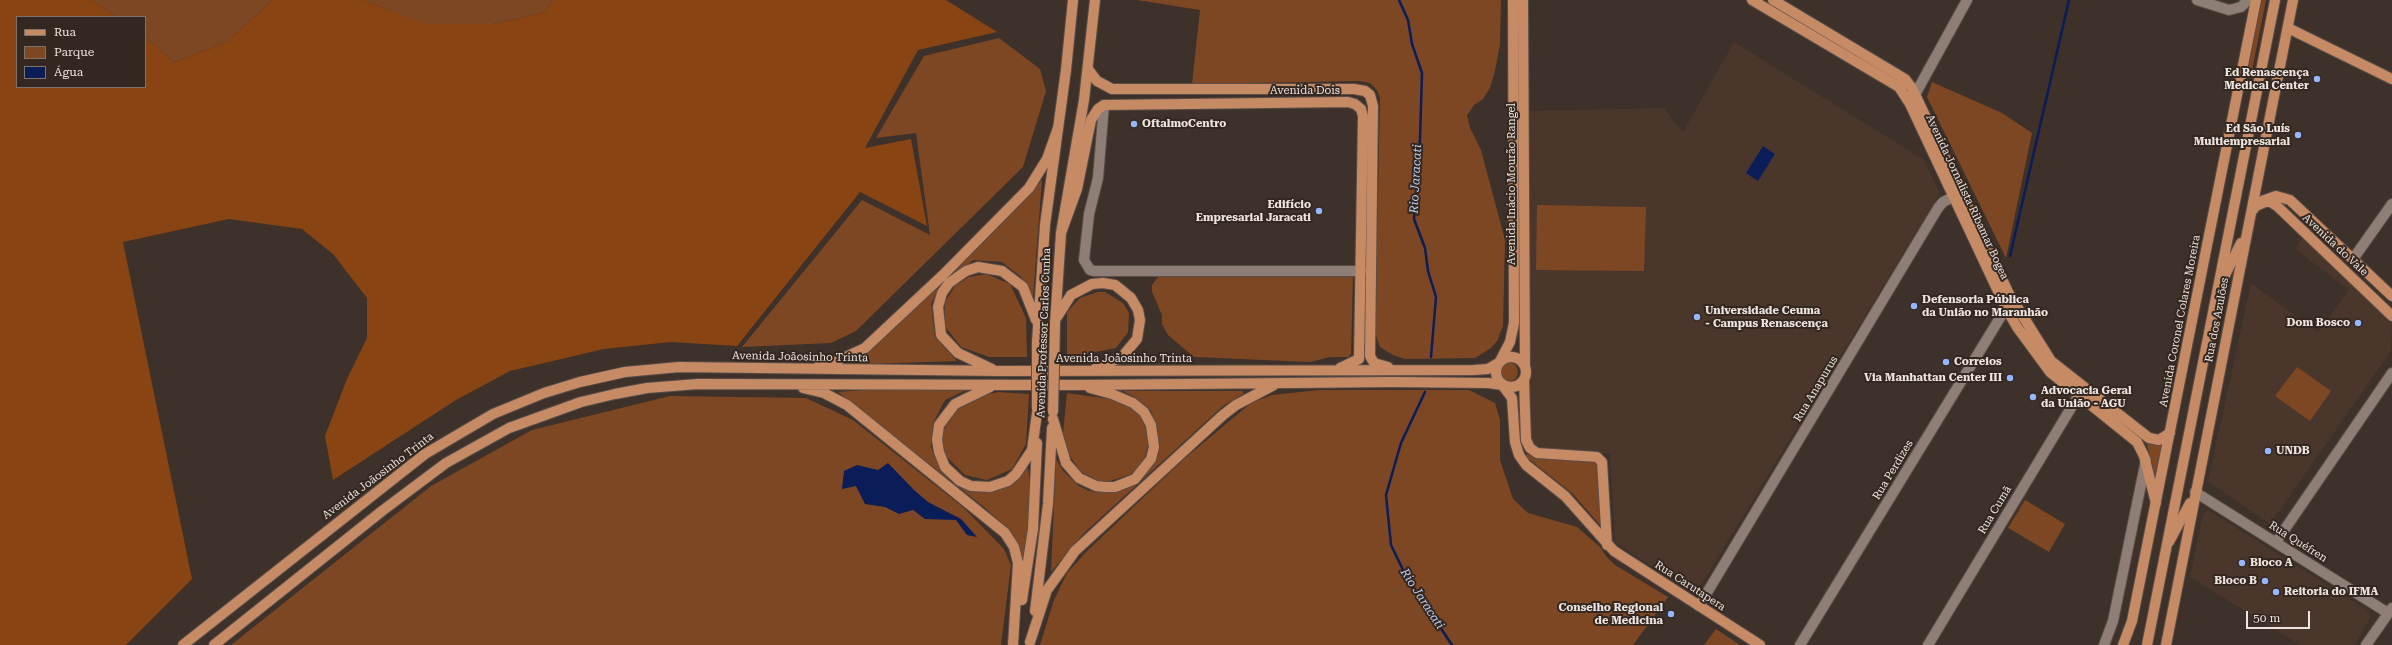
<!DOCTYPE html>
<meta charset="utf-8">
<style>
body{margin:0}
#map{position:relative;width:2392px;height:645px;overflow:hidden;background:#3e3129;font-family:"Roboto Serif",serif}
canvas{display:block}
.legend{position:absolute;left:16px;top:16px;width:130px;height:72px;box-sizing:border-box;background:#34271f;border:1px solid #7e736c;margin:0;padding:5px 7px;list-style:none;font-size:12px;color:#ede4df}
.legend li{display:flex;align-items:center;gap:8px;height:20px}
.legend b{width:20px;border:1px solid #7e736c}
.scale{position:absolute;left:2246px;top:611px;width:64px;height:18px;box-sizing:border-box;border:2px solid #ede4df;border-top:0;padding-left:5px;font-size:12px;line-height:14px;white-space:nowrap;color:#ede4df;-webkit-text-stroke:3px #34271f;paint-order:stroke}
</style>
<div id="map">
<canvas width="2392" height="645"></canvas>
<ul class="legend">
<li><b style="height:5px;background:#c68a65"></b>Rua</li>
<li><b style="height:11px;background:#7e4723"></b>Parque</li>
<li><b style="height:11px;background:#0a1d58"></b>Água</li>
</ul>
<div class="scale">50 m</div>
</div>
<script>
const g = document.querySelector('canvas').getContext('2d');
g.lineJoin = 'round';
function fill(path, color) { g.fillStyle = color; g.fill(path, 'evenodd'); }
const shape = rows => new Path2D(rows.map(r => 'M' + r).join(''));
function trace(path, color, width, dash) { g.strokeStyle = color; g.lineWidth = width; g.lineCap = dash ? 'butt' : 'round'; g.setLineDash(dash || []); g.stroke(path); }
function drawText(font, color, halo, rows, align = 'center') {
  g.font = font + ' "Roboto Serif",serif'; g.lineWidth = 4; g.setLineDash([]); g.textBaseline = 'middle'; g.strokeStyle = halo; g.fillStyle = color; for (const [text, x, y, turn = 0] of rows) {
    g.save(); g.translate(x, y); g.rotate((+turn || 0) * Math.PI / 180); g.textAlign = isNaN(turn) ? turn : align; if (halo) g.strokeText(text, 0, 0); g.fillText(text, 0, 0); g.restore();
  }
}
fill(shape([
 [1734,42,1924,160,1940,193,1695,595,1615,542,1610,454,1540,450,1530,440,1529,111,1664,108,1683,132],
 [2303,237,2392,320,2391,351,2270,524,2208,481,2251,283,2318,332,2349,290,2295,249],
 [2208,510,2367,610,2371,618,2354,645,2300,645,2190,577,2203,514]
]), '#4a362b');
fill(shape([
 [91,0,273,0,225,43,174,62,145,37,145,17,117,17],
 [363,0,553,0,543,13,493,24,425,24],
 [1137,0,1501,0,1500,44,1495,71,1490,88,1483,99,1474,105,1467,115,1470,128,1481,150,1505,240,1503,326,1497,341,1491,348,1475,358,1405,359,1393,355,1380,347,1375,333,1380,98,1377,90,1370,83,1360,81,1192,84,1200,10],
 [2261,0,2266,0,2252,70,2248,69],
 [999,38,1040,69,1046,91,1023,167,856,331,831,343,742,347,862,200,930,235,916,133,876,138,924,56],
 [1932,82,2002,113,2032,133,2006,258,1927,97],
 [1042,180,1033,297,1021,277,1002,262,973,260,939,288,931,304,935,337,957,361,837,365,855,358,884,337],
 [1537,205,1646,207,1644,271,1536,270],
 [986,274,1010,284,1026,318,1027,357,989,357,961,347,944,325,945,302,955,286,969,277],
 [1353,275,1351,354,1348,357,1330,357,1310,362,1194,357,1168,335,1162,324,1162,315,1152,292,1152,285,1159,276],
 [1098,292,1105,292,1123,303,1129,313,1128,332,1116,348,1080,355,1067,356,1067,312,1080,298],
 '1498 372a10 10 0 1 1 20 0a10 10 0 1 1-20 0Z',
 [2297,367,2331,391,2310,421,2275,396],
 [874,389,966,390,945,400,933,423,931,447,938,464,950,479,975,492,1002,488,1028,468,1031,492,1025,556,1022,565,1020,553,1010,531,984,507,838,392],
 [1319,390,1469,390,1495,403,1500,420,1500,460,1513,499,1528,513,1577,527,1600,547,1606,556,1615,565,1668,597,1633,645,1040,645,1054,600,1067,573,1088,550,1184,459,1251,403,1272,395],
 [1123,391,1243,391,1243,394,1223,406,1083,534,1051,572,1056,459,1063,471,1079,486,1089,491,1112,493,1131,486,1158,450,1158,430,1151,411,1136,398],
 [998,392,1029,394,1026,444,1012,469,987,480,965,475,946,456,941,436,952,412,971,398],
 [1067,393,1110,399,1127,404,1137,411,1144,420,1149,442,1144,460,1138,469,1129,475,1110,481,1099,481,1081,472,1068,453,1063,434],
 [670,396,806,398,853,420,964,508,1004,549,1011,565,1001,645,231,645,431,486,532,430],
 [2136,431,2155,444,2163,443,2156,481,2147,444],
 [1528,453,1536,458,1595,461,1599,465,1601,526,1573,494,1529,459,1526,456],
 [2025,500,2065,524,2049,552,2008,528],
 [1716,629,1740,645,1704,645]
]), '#7e4723');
fill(shape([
 [0,0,91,0,117,17,17,17,17,87,145,87,145,37,174,62,225,43,273,0,363,0,426,24,493,24,543,13,553,0,946,0,997,32,918,50,865,148,911,139,927,226,860,192,737,346,671,342,604,349,510,371,456,400,333,480,325,436,347,379,367,338,367,298,333,254,302,229,229,219,123,242,192,579,126,645,0,645]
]), '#884412');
fill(shape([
 [1763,146,1775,154,1758,181,1746,173],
 [888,463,914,490,928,502,961,519,977,537,967,535,956,520,925,519,913,510,899,514,885,507,865,504,856,486,842,489,844,471,857,465,878,470]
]), '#0a1d58');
trace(shape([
 [1399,0,1408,20,1412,44,1422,73,1420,139,1414,219,1425,248,1428,271,1436,297,1431,357],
 [2010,256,2069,0],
 [1425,392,1401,443,1386,495,1391,545,1406,576,1452,645]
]), '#0a1d58', 2.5);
const minor = shape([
 [2197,0,2229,10,2241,7,2248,0],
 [1912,100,1967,0],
 [1104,105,1098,178,1089,214,1084,260,1090,270,1095,271,1361,271],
 [2353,259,2392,204],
 [2195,492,2388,613],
 [2276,542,2392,373],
 [1699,606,1938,208,1943,202,1961,193],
 [1800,645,2006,308],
 [1928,645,2083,388],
 [2104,645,2113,621,2146,460],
 [2366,645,2392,608]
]);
const major = shape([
 [1523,0,1525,367],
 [1752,0,1899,87,1910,104,2006,308,2017,327,2050,372,2137,442,2144,456,2156,503],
 [1773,0,1905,79,1912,88,2009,294,2051,361,2149,438,2159,440,2170,433],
 [2288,28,2392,79],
 [1088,69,1097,81,1112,89,1354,89,1365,91,1370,95,1373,106,1370,356,1374,363,1388,367],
 [2262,201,2276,196,2290,200,2392,296],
 [2252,211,2256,206,2265,202,2271,202,2277,206,2392,316],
 [1061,233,1077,189,1091,120,1098,109,1104,105,1348,102,1355,104,1361,109,1363,116,1359,359,1340,368],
 [2222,281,2241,243],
 [1057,317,1071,295,1092,284,1103,283,1115,285,1131,298,1138,310,1140,320,1137,339,1122,357,1096,368],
 [1055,324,1061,233,1084,100,1095,0],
 [1037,342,1045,225,1066,70,1073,0],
 '1496 372a15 15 0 1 1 30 0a15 15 0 1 1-30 0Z',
 [1500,361,1510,342,1514,323,1513,0],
 [819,365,839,360,865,348,943,275,1029,188,1047,159,1058,128],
 [992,369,958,353,941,335,938,307,942,293,949,283,966,271,978,267,1002,271,1023,287,1036,320],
 [1524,380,1526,440,1530,448,1537,453,1597,457,1602,462,1607,545],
 [1503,386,1512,398,1515,442,1519,455,1526,465,1565,496,1614,551,1760,645],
 [990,387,955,404,939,425,937,440,939,452,945,467,960,481,971,486,990,487,1008,481,1016,474,1032,450,1037,413],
 [803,388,824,393,847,405,1005,533,1014,547,1018,563,1013,645],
 [1053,419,1066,463,1079,478,1096,486,1105,487,1115,487,1135,479,1151,459,1154,447,1151,425,1144,412,1133,403,1112,394,1090,388],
 [2169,542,2190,503],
 [1022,600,1033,529,1037,443],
 [1035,611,1048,504,1052,428],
 [1030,642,1047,590,1075,551,1223,415,1236,405,1274,385],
 [183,645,425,454,493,414,544,393,580,382,625,372,679,367,1000,371,1474,370,1488,369,1500,362],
 [214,645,382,511,446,463,509,428,581,402,615,394,647,388,698,384,1079,385,1393,382,1488,383,1503,385],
 [2123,645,2132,621,2256,0],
 [2147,645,2275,0],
 [2166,645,2293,0]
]);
trace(minor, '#594d47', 12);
trace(major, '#594d47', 12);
trace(minor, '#8e7e75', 10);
trace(major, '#c68a65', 10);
const majorBridge = shape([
 [1037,409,1037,342],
 [1053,412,1055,324]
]);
trace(majorBridge, '#594d47', 12, []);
trace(majorBridge, '#c68a65', 10);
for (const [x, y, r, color] of [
 [2317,79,4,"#96b6fd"],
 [1134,124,4,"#96b6fd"],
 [2298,135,4,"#96b6fd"],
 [1319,211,4,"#96b6fd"],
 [1914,306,4,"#96b6fd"],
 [1697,317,4,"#96b6fd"],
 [2358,323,4,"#96b6fd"],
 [1946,362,4,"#96b6fd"],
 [2010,378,4,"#96b6fd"],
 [2033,397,4,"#96b6fd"],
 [2268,451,4,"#96b6fd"],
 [2242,563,4,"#96b6fd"],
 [2265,581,4,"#96b6fd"],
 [2276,592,4,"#96b6fd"],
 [1671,614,4,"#96b6fd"]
]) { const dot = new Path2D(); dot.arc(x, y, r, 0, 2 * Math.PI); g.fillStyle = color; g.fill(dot); trace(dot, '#34271f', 1.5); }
drawText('bold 11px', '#ede4df', '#34271f', [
 ["Ed Renascença",2309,73,"right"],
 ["Medical Center",2309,86,"right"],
 ["OftalmoCentro",1142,124],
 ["Ed São Luís",2290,129,"right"],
 ["Multiempresarial",2290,142,"right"],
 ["Edifício",1311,205,"right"],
 ["Empresarial Jaracati",1311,218,"right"],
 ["Defensoria Pública",1922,300],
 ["da União no Maranhão",1922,313],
 ["Universidade Ceuma",1705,311],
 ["- Campus Renascença",1705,324],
 ["Dom Bosco",2350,323,"right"],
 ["Correios",1954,362],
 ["Via Manhattan Center III",2002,378,"right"],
 ["Advocacia Geral",2041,391],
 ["da União - AGU",2041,404],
 ["UNDB",2276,451],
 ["Bloco A",2250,563],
 ["Bloco B",2257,581,"right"],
 ["Reitoria do IFMA",2284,592],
 ["Conselho Regional",1663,608,"right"],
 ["de Medicina",1663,621,"right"]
], 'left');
drawText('11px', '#ede4df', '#34271f', [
 ["Avenida Dois",1305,91],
 ["Avenida Inácio Mourão Rangel",1512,184,-90],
 ["Avenida Jornalista Ribamar Bogea",1967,197,65],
 ["Avenida do Vale",2335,245,43],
 ["Rua dos Azulões",2217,320,-79],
 ["Avenida Coronel Colares Moreira",2180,321,-79],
 ["Avenida Professor Carlos Cunha",1044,333,-88],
 ["Avenida Joãosinho Trinta",800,357,1],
 ["Avenida Joãosinho Trinta",1124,359],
 ["Rua Anapurus",1816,389,-59],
 ["Rua Perdizes",1893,470,-59],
 ["Avenida Joãosinho Trinta",378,476,-37],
 ["Rua Cumã",1995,510,-59],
 ["Rua Quéfren",2298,542,32],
 ["Rua Carutapera",1690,586,33]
]);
drawText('italic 12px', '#bed0f6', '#34271f', [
 ["Rio Jaracati",1416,179,-87],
 ["Rio Jaracati",1422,599,57]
]);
</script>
